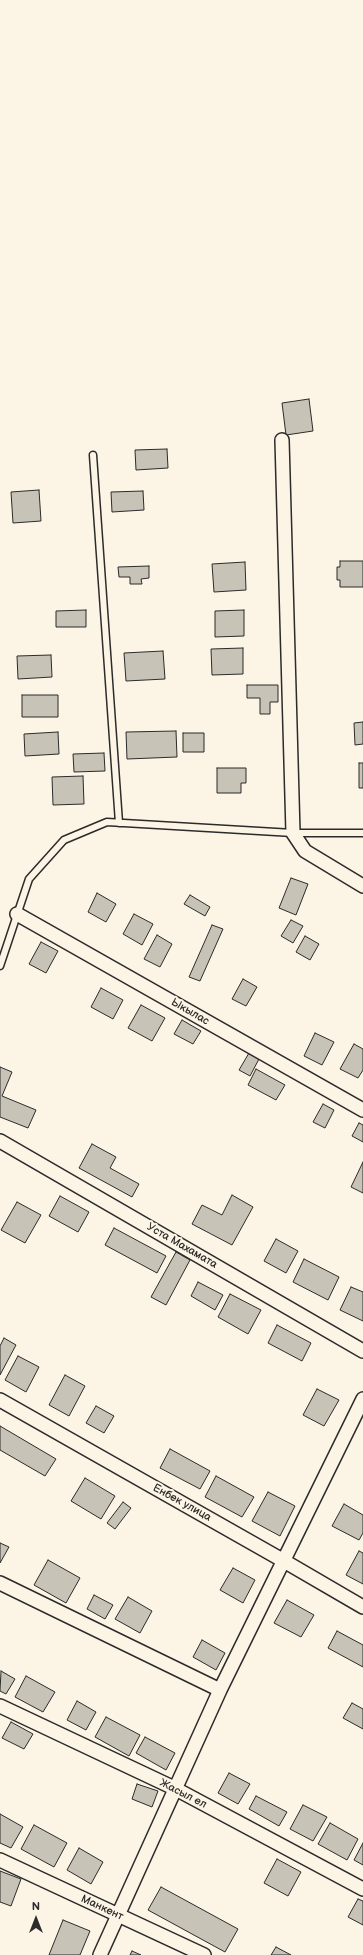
<!DOCTYPE html>
<meta charset="utf-8">
<style>
body{margin:0}
#map{position:relative;width:363px;height:1955px;overflow:hidden;background:#fcf5e5;font-family:"Balsamiq Sans",sans-serif}
canvas{display:block}
.north{position:absolute;left:16px;top:1899px;width:40px;height:40px;-webkit-text-stroke:3px #fcf5e5;paint-order:stroke;rotate:0deg;font-size:11px;font-weight:700;line-height:16px;text-align:center;color:#2b2b2b}
.north::after{content:'';display:block;margin:auto;width:14px;height:18px;background:#2b2b2b;clip-path:polygon(50% 0,100% 100%,50% 72%,0 100%)}
</style>
<div id="map">
<canvas width="363" height="1955"></canvas>
<div class="north">N</div>
</div>
<script>
const g = document.querySelector('canvas').getContext('2d');
g.lineJoin = 'round';
function fill(path, color) { g.fillStyle = color; g.fill(path, 'evenodd'); }
const shape = rows => new Path2D(rows.map(r => 'M' + r).join(''));
function trace(path, color, width, dash) { g.strokeStyle = color; g.lineWidth = width; g.lineCap = dash ? 'butt' : 'round'; g.setLineDash(dash || []); g.stroke(path); }
function drawText(font, color, halo, rows, align = 'center') {
  g.font = font + ' "Balsamiq Sans",sans-serif'; g.lineWidth = 4; g.setLineDash([]); g.textBaseline = 'middle'; g.strokeStyle = halo; g.fillStyle = color; for (const [text, x, y, turn = 0] of rows) {
    g.save(); g.translate(x, y); g.rotate((+turn || 0) * Math.PI / 180); g.textAlign = isNaN(turn) ? turn : align; if (halo) g.strokeText(text, 0, 0); g.fillText(text, 0, 0); g.restore();
  }
}
const building = shape([
 [309,399,313,431,286,435,282,403,309,399],
 [167,449,168,468,136,470,135,450,167,449],
 [39,490,41,521,13,523,11,492,39,490],
 [143,491,144,510,112,512,111,492,143,491],
 [340,561,363,561,363,587,340,587,340,580,337,580,337,567,340,567,340,561],
 [245,562,246,590,214,592,212,564,245,562],
 [149,566,149,578,141,579,142,584,130,584,130,577,119,577,118,567,149,566],
 [86,610,86,627,56,627,56,611,86,610],
 [244,610,244,636,215,637,215,611,244,610],
 [243,648,243,674,212,675,211,649,243,648],
 [163,651,165,679,126,681,124,653,163,651],
 [51,655,52,677,18,679,17,656,51,655],
 [247,685,278,685,278,702,270,702,270,714,260,714,260,698,247,698,247,685],
 [22,695,58,695,58,717,22,717,22,695],
 [363,722,363,744,355,745,354,723,363,722],
 [176,731,177,757,127,759,126,732,176,731],
 [58,732,59,754,25,756,24,734,58,732],
 [183,733,204,733,204,752,183,752,183,733],
 [104,753,105,771,74,772,73,754,104,753],
 [359,763,363,763,363,788,359,788,359,763],
 [217,768,246,768,246,783,241,783,241,793,217,793,217,768],
 [83,776,84,804,53,805,52,777,83,776],
 [291,878,308,884,296,915,279,908,291,878],
 [97,893,116,904,106,922,88,912,97,893],
 [190,895,210,907,205,916,184,904,190,895],
 [134,914,153,924,142,945,123,934,134,914],
 [291,920,303,926,293,943,281,936,291,920],
 [212,925,223,929,200,981,189,977,212,925],
 [157,935,172,944,160,967,144,959,157,935],
 [305,936,319,944,310,960,296,952,305,936],
 [41,942,58,951,46,973,29,964,41,942],
 [243,979,257,987,246,1006,232,999,243,979],
 [101,988,123,1000,113,1019,91,1007,101,988],
 [141,1005,165,1018,152,1041,128,1028,141,1005],
 [182,1020,201,1031,193,1044,174,1034,182,1020],
 [315,1033,334,1042,322,1065,304,1056,315,1033],
 [354,1044,363,1049,363,1070,358,1078,340,1069,354,1044],
 [249,1053,259,1059,250,1076,239,1070,249,1053],
 [0,1067,12,1072,2,1096,36,1110,28,1128,0,1117,0,1067],
 [256,1069,285,1085,276,1100,248,1085,256,1069],
 [323,1104,334,1110,325,1128,313,1122,323,1104],
 [359,1123,363,1125,363,1142,352,1136,359,1123],
 [92,1144,116,1157,110,1168,139,1184,132,1197,79,1168,92,1144],
 [363,1162,363,1193,351,1187,363,1162],
 [232,1195,253,1207,232,1245,192,1224,202,1205,222,1215,232,1195],
 [60,1196,89,1212,78,1232,49,1216,60,1196],
 [17,1202,41,1215,25,1243,1,1230,17,1202],
 [114,1228,166,1256,157,1273,105,1245,114,1228],
 [276,1239,298,1251,286,1273,264,1261,276,1239],
 [176,1252,190,1260,166,1305,151,1297,176,1252],
 [304,1259,339,1277,328,1300,293,1282,304,1259],
 [198,1282,223,1295,215,1310,191,1296,198,1282],
 [351,1287,363,1292,363,1321,340,1310,351,1287],
 [230,1294,261,1310,248,1334,218,1317,230,1294],
 [277,1325,311,1343,302,1361,268,1343,277,1325],
 [4,1338,16,1345,0,1375,0,1346,4,1338],
 [18,1356,39,1367,26,1392,5,1380,18,1356],
 [65,1375,85,1386,69,1416,49,1405,65,1375],
 [317,1389,339,1400,324,1426,303,1415,317,1389],
 [96,1406,114,1416,104,1433,86,1423,96,1406],
 [0,1426,56,1459,45,1476,0,1450,0,1426],
 [170,1449,210,1471,200,1489,160,1468,170,1449],
 [216,1476,254,1497,242,1517,205,1497,216,1476],
 [85,1478,115,1496,101,1519,71,1501,85,1478],
 [268,1492,295,1506,280,1536,252,1521,268,1492],
 [123,1502,131,1508,115,1529,107,1523,123,1502],
 [344,1504,363,1515,363,1533,359,1540,332,1526,344,1504],
 [0,1543,9,1547,0,1563,0,1543],
 [359,1551,363,1553,363,1584,346,1575,359,1551],
 [48,1560,80,1578,66,1603,34,1585,48,1560],
 [233,1568,255,1580,243,1603,220,1590,233,1568],
 [94,1595,113,1605,105,1619,87,1609,94,1595],
 [128,1597,152,1611,140,1633,115,1619,128,1597],
 [287,1600,314,1615,301,1637,274,1623,287,1600],
 [337,1631,363,1645,363,1667,328,1648,337,1631],
 [202,1640,225,1653,216,1670,193,1657,202,1640],
 [1,1671,15,1679,6,1694,0,1691,1,1671],
 [26,1676,55,1692,43,1712,15,1697,26,1676],
 [77,1701,96,1712,86,1730,67,1720,77,1701],
 [352,1703,363,1709,363,1729,343,1718,352,1703],
 [106,1717,140,1735,129,1756,95,1737,106,1717],
 [11,1722,33,1734,24,1749,2,1738,11,1722],
 [145,1737,175,1753,166,1770,136,1753,145,1737],
 [229,1773,250,1784,238,1804,218,1793,229,1773],
 [137,1784,158,1791,152,1807,132,1799,137,1784],
 [256,1796,287,1812,279,1826,249,1809,256,1796],
 [303,1805,327,1817,313,1841,290,1829,303,1805],
 [0,1814,23,1827,11,1848,0,1843,0,1814],
 [330,1823,358,1839,347,1860,318,1844,330,1823],
 [34,1825,67,1843,54,1867,21,1849,34,1825],
 [363,1843,363,1865,354,1860,363,1843],
 [79,1848,103,1862,91,1884,67,1870,79,1848],
 [277,1859,301,1872,288,1896,264,1883,277,1859],
 [0,1871,21,1879,11,1906,0,1902,0,1871],
 [161,1887,238,1929,225,1952,148,1910,161,1887],
 [358,1899,363,1901,363,1925,348,1917,358,1899],
 [63,1920,90,1931,80,1955,49,1955,63,1920],
 [276,1947,291,1955,271,1955,276,1947],
 [132,1951,141,1955,130,1955,132,1951]
]);
fill(building, '#c8c3b7');
trace(building, '#2b2b2b', 1);
const lane = shape([
 [93,455,119,823],
 [0,966,29,879,64,840,107,822,293,833,363,833]
]);
const street = shape([
 [282,440,293,833,305,851,363,886],
 [17,914,363,1110],
 [0,1141,363,1351],
 [0,1400,284,1561,363,1607],
 [0,1583,220,1690],
 [0,1706,174,1788,363,1889],
 [0,1860,204,1955],
 [100,1955,220,1690,363,1399]
]);
trace(lane, '#2b2b2b', 9);
trace(street, '#2b2b2b', 16);
trace(lane, '#fcf5e5', 6);
trace(street, '#fcf5e5', 13);
drawText('11px', '#2b2b2b', '#fcf5e5', [
 ["Ыкылас",190,1012,30],
 ["Уста Махамата",182,1246,30],
 ["Енбек улица",182,1503,29],
 ["Жасыл ел",183,1794,27],
 ["Манкент",102,1908,25]
]);
</script>
